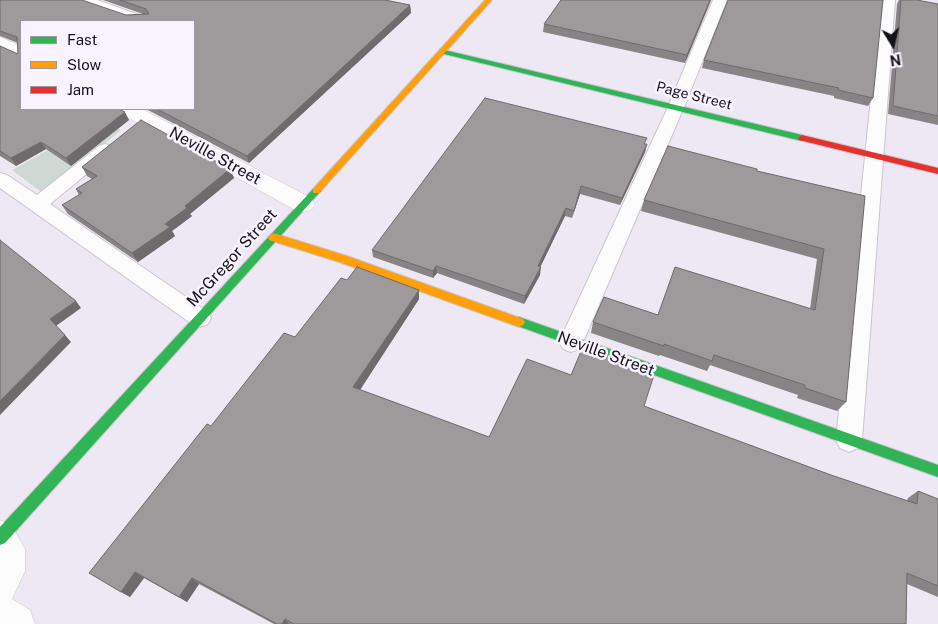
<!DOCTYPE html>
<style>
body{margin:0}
#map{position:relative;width:938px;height:624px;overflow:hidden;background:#ede8f3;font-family:"Public Sans",sans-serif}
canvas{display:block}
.legend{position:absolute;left:20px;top:20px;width:175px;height:90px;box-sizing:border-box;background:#f9f3ff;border:1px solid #9e99a3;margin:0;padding:6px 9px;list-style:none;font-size:15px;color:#151218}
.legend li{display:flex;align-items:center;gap:10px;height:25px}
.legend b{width:25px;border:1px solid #9e99a3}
.north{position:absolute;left:868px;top:20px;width:50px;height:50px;-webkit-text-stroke:4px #f9f3ff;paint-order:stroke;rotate:171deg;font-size:14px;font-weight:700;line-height:20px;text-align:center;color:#151218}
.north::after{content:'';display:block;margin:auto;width:18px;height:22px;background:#151218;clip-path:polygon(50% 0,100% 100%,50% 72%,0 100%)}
</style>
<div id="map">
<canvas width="938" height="624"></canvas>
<ul class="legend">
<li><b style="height:6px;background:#30b455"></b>Fast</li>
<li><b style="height:6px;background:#ff9f0a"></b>Slow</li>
<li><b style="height:6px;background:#e5322d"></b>Jam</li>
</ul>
<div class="north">N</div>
</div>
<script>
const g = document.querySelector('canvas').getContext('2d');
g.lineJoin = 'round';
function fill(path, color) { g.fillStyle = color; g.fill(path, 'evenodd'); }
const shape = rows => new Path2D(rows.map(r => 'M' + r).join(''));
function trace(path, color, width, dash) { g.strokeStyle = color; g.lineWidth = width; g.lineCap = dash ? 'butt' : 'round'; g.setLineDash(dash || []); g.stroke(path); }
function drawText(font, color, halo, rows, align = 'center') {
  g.font = font + ' "Public Sans",sans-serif'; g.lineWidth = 5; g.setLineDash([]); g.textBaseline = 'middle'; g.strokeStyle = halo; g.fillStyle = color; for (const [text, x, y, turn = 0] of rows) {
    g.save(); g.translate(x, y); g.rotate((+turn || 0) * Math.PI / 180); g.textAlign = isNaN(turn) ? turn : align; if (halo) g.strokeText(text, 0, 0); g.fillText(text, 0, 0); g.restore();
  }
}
fill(shape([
 [102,120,121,130,44,194,12,170]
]), '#cfd8d2');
const lane = shape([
 [81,0,97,0,148,18,150,21,130,21,82,4,81,0],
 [713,0,727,0,684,107,583,342,579,349,571,352,563,349,559,342,668,107,713,0],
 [881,0,895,0,862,440,858,448,849,452,840,448,836,440,881,0],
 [105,144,111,146,114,150,111,154,50,204,208,312,211,318,208,324,200,327,192,324,0,188,0,173,7,175,37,195,99,146,105,144]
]);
const street = shape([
 [0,37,21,46,21,60,0,50,0,37],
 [117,109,142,109,311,198,315,204,311,210,303,212,295,210,120,113,117,109],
 [0,520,12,526,25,549,25,571,12,599,30,610,35,624,0,624,0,520]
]);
const fast = shape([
 [440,49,802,135,806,138,802,141,440,53,440,49],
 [316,188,321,191,319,193,5,543,0,545,0,527,313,189,316,188],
 [519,317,938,465,938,477,515,325,513,322,515,319,519,317]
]);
const slow = shape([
 [485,0,492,0,319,193,313,193,313,189,485,0],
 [273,233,347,256,523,319,525,322,523,325,519,327,339,262,269,240,268,237,273,233]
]);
const jam = shape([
 [802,135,938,168,938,174,799,140,798,138,802,135]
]);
trace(lane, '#cac6ce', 2);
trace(street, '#cac6ce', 1);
trace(fast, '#cac6ce', 2);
trace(slow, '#cac6ce', 2);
trace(jam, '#cac6ce', 2);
fill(lane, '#fcfcfd');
fill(street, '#fcfcfd');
fill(fast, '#30b455');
fill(slow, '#ff9f0a');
fill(jam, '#e5322d');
fill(shape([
 [0,0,126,15,143,14,103,0,385,0,410,5,411,13,249,163,146,109,194,109,21,21,129,120,71,166,46,149,16,166,0,156,0,46,18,54,18,43,0,36],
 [561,0,711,0,685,63,543,32,544,24],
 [883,0,873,98,868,106,834,98,834,96,702,68,704,60],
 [899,0,917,0,938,4,938,125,888,114,897,4],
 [645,144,647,144,645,152,620,205,580,194,572,218,565,216,540,267,540,275,524,304,437,273,433,278,373,257,372,250],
 [82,167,230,169,234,178,190,214,192,216,172,231,175,236,138,262,68,214,62,205,79,195,76,189,92,179,87,176],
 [757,171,865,196,846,402,837,411,797,398,798,395,710,365,707,371,660,355,659,356,591,333,593,322,658,315,675,267,810,309,817,259,641,211,644,200],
 [347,280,419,290,419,299,360,390,489,437,644,406,831,475,907,501,908,498,918,491,938,499,938,597,907,584,906,624,274,624,199,584,187,602,144,578,130,597,89,573,211,426,295,337]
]), '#888485');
fill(shape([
 [710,0,711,0,685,63,687,55],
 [410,5,411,13,249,163,247,156],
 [125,112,129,120,71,166,66,158],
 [41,142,46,149,16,166,11,158],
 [647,144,645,152,620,205,622,198],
 [230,169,234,178,190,214,192,216,172,231,175,236,138,262,132,253,185,206],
 [581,186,580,194,572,218,574,211],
 [566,208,565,216,537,274,538,266],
 [436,266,437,273,433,278,433,271],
 [541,267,540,275,524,304,525,296],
 [419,290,419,299,356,396,353,387],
 [76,301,81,308,56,326,50,319],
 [65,335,71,342,0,415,0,401],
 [135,572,144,578,130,597,121,592],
 [192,578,199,584,187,602,179,597],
 [285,619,289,624,282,624]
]), '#6f6b6c');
const building = shape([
 [0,0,82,0,126,15,149,14,146,9,120,0,385,0,410,5,247,156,157,109,194,109,194,21,21,21,21,109,119,109,125,112,66,158,41,142,11,158,0,151,0,46,18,54,17,37,0,31,0,0],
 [561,0,710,0,687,55,544,24,561,0],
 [728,0,883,0,873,98,838,90,839,88,704,60,728,0],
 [901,0,917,0,938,4,938,116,893,106,901,0],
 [485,98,647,138,644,144,647,144,622,198,581,186,574,211,566,208,538,266,541,267,525,296,436,266,433,271,372,250,485,98],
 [141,120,230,169,185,206,187,208,165,224,170,227,132,253,62,205,82,193,76,189,97,176,82,167,141,120],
 [668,146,757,169,757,171,865,196,846,402,805,388,805,385,714,355,712,361,664,344,664,346,593,322,604,297,658,315,675,267,815,310,824,249,644,200,668,146],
 [0,240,76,301,50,319,65,335,0,401,0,240],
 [357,267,419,290,353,387,489,437,527,359,571,375,582,349,654,375,644,406,831,475,917,504,918,491,938,499,938,586,907,573,906,624,294,624,285,619,282,624,277,624,192,578,179,597,135,572,121,592,89,573,207,424,211,426,284,333,295,337,341,278,347,280,357,267]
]);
fill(building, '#9e999b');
trace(building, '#6f6b6c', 1);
drawText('14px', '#151218', '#f9f3ff', [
 ["Page Street",694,96,14]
]);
drawText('16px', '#151218', '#f9f3ff', [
 ["Neville Street",215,156,29],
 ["McGregor Street",232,258,-48],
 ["Neville Street",606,354,20]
]);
</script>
